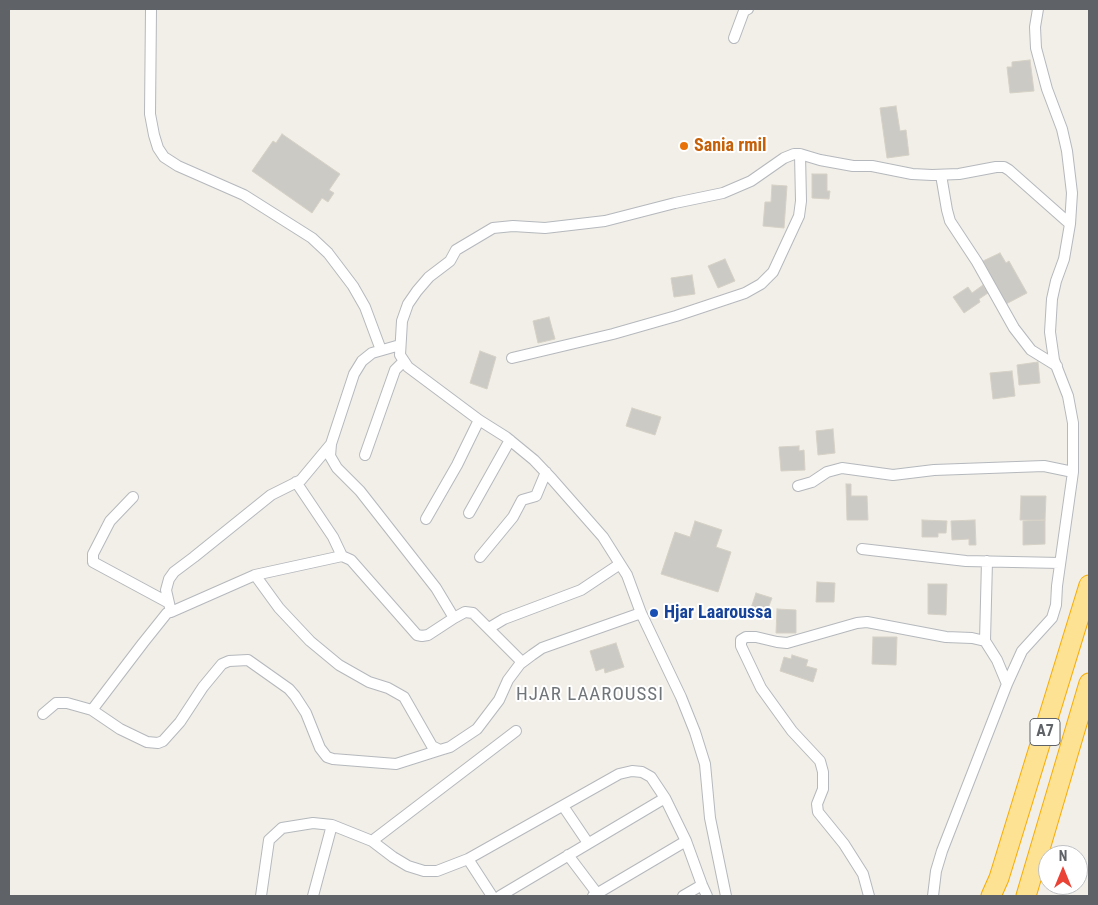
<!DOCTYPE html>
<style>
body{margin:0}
#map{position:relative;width:1098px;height:905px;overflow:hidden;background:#f1efe8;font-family:"Roboto Condensed",sans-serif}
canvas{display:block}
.frame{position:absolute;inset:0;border:10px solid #5f6368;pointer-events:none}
.north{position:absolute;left:1038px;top:845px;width:50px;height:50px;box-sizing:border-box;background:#fff;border:1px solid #bfc1c3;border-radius:50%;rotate:0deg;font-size:14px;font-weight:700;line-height:20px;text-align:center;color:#5f6368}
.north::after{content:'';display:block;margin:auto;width:18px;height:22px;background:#ea4335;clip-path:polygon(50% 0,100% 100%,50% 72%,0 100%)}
</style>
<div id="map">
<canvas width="1098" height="905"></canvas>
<div class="frame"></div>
<div class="north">N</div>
</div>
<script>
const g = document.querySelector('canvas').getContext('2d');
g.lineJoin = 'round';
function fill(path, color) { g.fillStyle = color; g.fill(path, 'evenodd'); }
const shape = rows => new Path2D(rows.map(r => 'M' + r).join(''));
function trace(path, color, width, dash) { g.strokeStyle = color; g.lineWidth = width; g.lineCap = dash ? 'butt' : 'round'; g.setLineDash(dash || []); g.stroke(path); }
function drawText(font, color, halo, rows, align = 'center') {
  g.font = font + ' "Roboto Condensed",sans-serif'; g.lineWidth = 4; g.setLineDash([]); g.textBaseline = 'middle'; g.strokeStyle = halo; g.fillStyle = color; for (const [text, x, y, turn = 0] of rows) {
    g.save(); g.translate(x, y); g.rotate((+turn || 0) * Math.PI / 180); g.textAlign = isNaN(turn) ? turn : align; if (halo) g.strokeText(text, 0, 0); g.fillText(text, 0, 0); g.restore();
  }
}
const building = shape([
 [1030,60,1034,91,1010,93,1007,67,1012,67,1012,62,1030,60],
 [896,106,900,131,906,130,909,155,887,158,880,108,896,106],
 [282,134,340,174,329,190,334,193,328,202,322,198,312,213,252,171,273,141,276,143,282,134],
 [812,174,827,174,827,191,830,191,829,199,812,198,812,174],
 [772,185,787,186,784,228,763,226,765,202,771,202,772,185],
 [1000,253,1006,263,1009,261,1027,293,1006,304,983,261,1000,253],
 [725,259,735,281,718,288,708,266,725,259],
 [692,275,695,294,674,297,671,278,692,275],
 [983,285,988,293,979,299,980,302,964,313,953,297,968,287,972,293,983,285],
 [549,317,555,339,538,343,533,321,549,317],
 [480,351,496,357,487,389,470,383,480,351],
 [1038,362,1040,383,1019,385,1017,365,1038,362],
 [1012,371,1015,396,993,399,990,373,1012,371],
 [632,408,661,417,655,435,626,426,632,408],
 [833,429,835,453,818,455,816,431,833,429],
 [799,446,799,451,804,450,805,470,781,471,779,447,799,446],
 [846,484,851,484,851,496,867,496,868,520,847,520,846,484],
 [1021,496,1046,496,1045,520,1020,520,1021,496],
 [922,520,947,521,946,533,938,533,938,537,922,537,922,520],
 [975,520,976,545,969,545,969,539,952,540,951,521,975,520],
 [1045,520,1045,544,1023,545,1023,521,1045,520],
 [695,521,722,530,716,547,731,552,718,592,661,574,675,532,690,537,695,521],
 [817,582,835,583,834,602,816,602,817,582],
 [928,584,947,584,946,615,928,614,928,584],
 [756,593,772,598,764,619,749,614,756,593],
 [777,609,796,610,796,633,776,633,777,609],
 [873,637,897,637,896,665,872,664,873,637],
 [616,643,624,667,605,673,604,668,596,671,590,651,616,643],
 [792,655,808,660,806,666,817,669,813,682,780,671,784,657,791,659,792,655]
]);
fill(building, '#cccac5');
trace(building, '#d6d1c6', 1);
const street = shape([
 [151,9,150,114,154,135,158,148,164,157,178,166,244,195,312,238,328,253,353,286,365,307,381,350],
 [734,38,744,11,748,9],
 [941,175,947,210,950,221,977,262,1014,328,1031,350,1057,366],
 [400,345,372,353,362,361,354,374,331,444,330,456,337,468,360,491,436,588,454,618,428,635,422,636,417,635,351,560,342,556,255,575,279,608,310,641,339,665,369,682,388,688,404,697,432,746,440,750,450,747,477,729,499,700,508,680,520,664,532,655,542,648,556,643,641,613],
 [512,358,613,334,676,316,745,293,761,284,773,272,799,216,801,201,800,154],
 [365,455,395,370,404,361],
 [296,482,333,537,342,556],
 [798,486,812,482,827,472,842,468,893,475,934,470,1044,466,1073,472],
 [133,497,110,521,93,554,93,562,169,603],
 [469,513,510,440],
 [426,519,457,465,479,420],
 [862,549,966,561,1060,563],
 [480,557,513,517,522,500,536,496,546,472],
 [171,612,255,575],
 [454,618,465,612,473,613,522,662],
 [489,628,504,619,581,590,620,564],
 [985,641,987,561],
 [92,710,143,643,167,613,171,612,166,590,169,579,174,572,194,557,271,495,301,480,331,444],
 [43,714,56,703,67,703,92,710,120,729,147,742,158,743,163,741,180,722,203,687,222,664,229,661,248,660,289,689,295,696,306,713,320,748,327,757,333,759,396,764,440,750],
 [563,806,588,843],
 [372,841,516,731],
 [568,855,599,896],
 [468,859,492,896],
 [261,896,269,840,282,828,313,823,332,825,372,841,393,857,408,866,424,871,437,871,468,859,619,774,632,771,642,772,651,777,665,798,686,841,702,885,707,896],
 [313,896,332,825],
 [500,896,665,798],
 [593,896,686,841],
 [683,896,702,885],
 [726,896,710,818,705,764,695,732,681,697,641,613,627,575,603,537,552,479,534,460,506,437,479,420,408,367,400,355,402,321,408,304,417,291,429,277,450,261,456,250,493,228,513,226,545,228,605,221,675,203,723,193,751,181,784,158,794,154,800,154,820,160,853,166,872,166,912,174,932,175,959,174,996,167,1004,167,1009,170,1070,224],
 [869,896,863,874,844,844,818,812,817,804,823,789,823,772,820,761,792,731,761,688,741,646,741,640,746,637,756,637,777,642,787,643,857,623,867,622,946,637,972,638,985,641,997,660,1007,684],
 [933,896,936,871,942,851,1007,684,1022,651,1052,618,1056,605,1057,586,1073,472,1073,423,1068,396,1054,360,1050,332,1052,299,1056,281,1064,259,1070,224,1072,193,1067,151,1062,129,1047,89,1036,48,1035,27,1038,9]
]);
const highway = shape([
 [991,896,999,878,1089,585],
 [1026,896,1089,683]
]);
trace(street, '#b5b8bc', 12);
trace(highway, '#f9ab00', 21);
trace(street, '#fff', 10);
trace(highway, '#fde293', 19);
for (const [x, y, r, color] of [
 [684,146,5,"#e8710a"],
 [654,613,5,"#1a4fb4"]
]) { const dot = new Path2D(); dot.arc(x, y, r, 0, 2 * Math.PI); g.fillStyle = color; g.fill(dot); trace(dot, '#fff', 2); }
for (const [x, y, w] of [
 [1045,732,30]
]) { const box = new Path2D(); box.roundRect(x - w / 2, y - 13.5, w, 27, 4); g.fillStyle = '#fff'; g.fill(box); trace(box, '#5f6368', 1); }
drawText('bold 16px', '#5f6368', null, [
 ["A7",1045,732]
]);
drawText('bold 18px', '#c56008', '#fff', [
 ["Sania rmil",694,146]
], 'left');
drawText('bold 18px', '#164399', '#fff', [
 ["Hjar Laaroussa",664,613]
], 'left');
g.letterSpacing = '1px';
drawText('19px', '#70757a', '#fff', [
 ["HJAR LAAROUSSI",590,695]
]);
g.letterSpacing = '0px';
</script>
